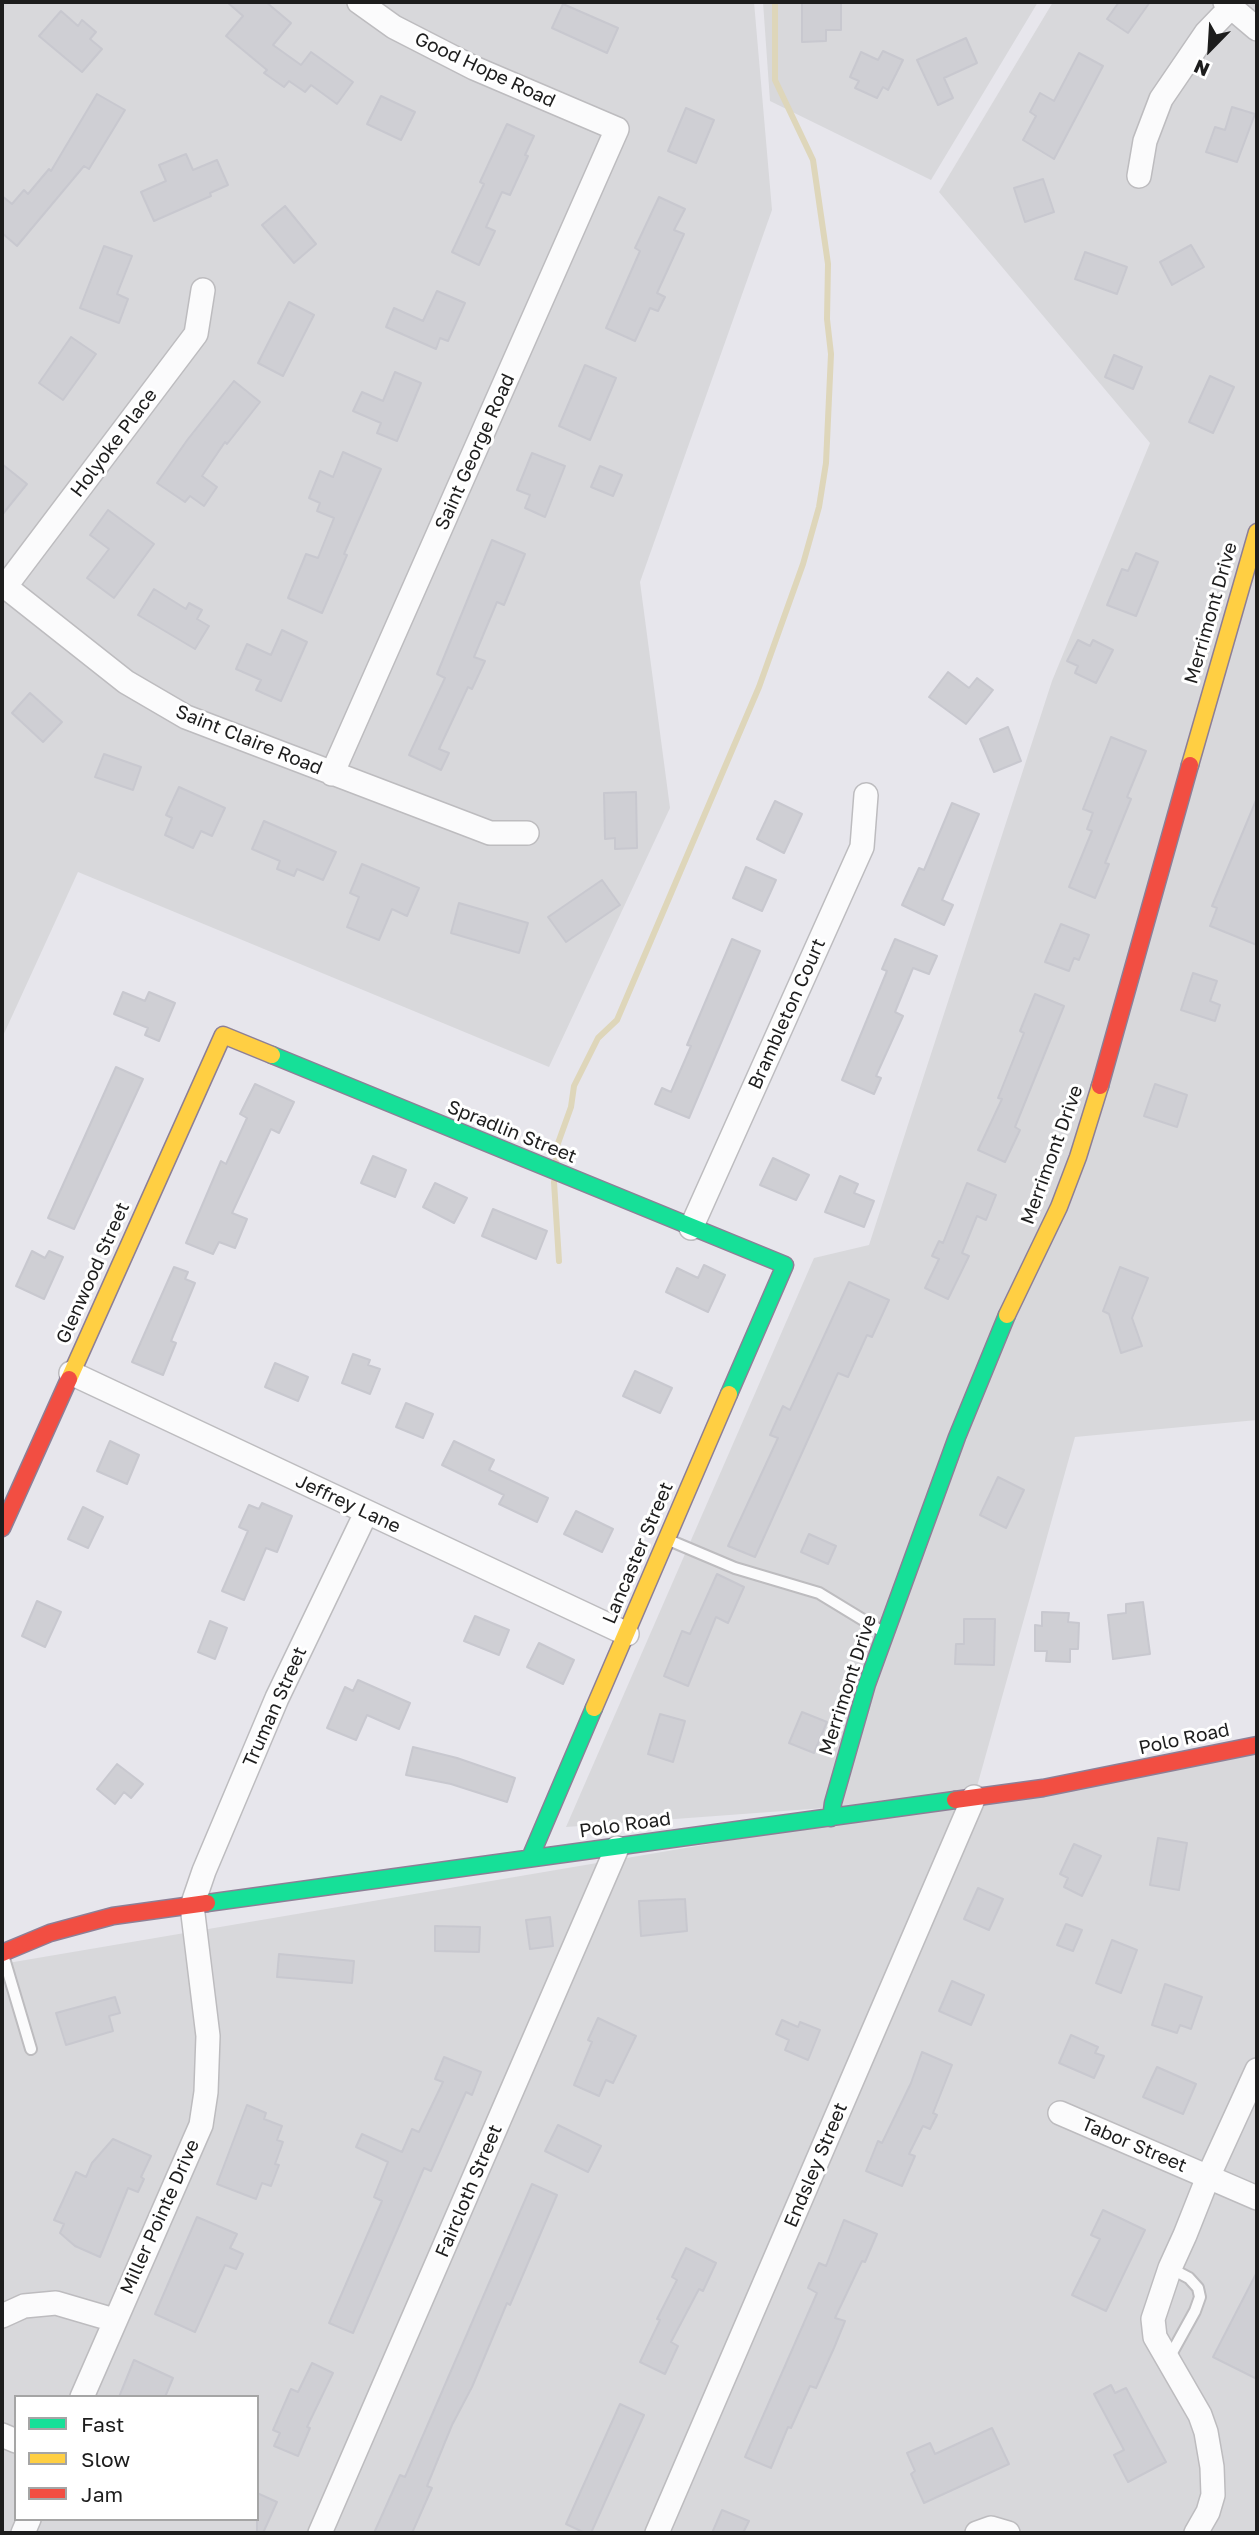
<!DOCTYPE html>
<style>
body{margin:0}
#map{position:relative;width:1259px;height:2535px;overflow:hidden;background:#e7e6ec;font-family:"Golos Text",sans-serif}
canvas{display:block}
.frame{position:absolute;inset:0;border:4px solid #1d1d1d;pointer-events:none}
.legend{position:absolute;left:14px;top:2395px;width:245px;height:126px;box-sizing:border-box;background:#fff;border:2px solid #a5a5a5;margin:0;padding:9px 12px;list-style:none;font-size:21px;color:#1d1d1d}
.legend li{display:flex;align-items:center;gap:14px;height:35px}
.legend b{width:35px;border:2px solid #a5a5a5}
.north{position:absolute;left:1175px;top:14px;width:70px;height:70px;-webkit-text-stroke:5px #fff;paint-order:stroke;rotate:204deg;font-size:19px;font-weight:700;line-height:28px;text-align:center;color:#1d1d1d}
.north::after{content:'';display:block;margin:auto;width:24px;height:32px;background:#1d1d1d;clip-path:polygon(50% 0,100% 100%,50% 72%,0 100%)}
</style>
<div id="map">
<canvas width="1259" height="2535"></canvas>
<div class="frame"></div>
<ul class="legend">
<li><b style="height:9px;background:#16e098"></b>Fast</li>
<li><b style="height:9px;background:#ffcf43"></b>Slow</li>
<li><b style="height:9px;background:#f24e42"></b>Jam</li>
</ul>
<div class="north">N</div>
</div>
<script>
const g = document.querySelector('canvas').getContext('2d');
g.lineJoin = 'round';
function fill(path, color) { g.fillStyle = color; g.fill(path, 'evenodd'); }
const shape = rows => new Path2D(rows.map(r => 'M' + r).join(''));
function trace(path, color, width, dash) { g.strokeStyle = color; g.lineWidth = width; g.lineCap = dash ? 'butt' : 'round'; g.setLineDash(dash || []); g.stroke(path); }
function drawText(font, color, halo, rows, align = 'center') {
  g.font = font + ' "Golos Text",sans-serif'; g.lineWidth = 6; g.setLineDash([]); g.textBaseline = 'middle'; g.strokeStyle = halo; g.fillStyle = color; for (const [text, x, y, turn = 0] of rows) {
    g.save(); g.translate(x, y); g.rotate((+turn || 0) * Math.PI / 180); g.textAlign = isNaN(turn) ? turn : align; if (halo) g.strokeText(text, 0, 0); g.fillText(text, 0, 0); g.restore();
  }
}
fill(shape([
 [2,2,754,2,772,210,640,582,670,808,549,1067,78,872,2,1038],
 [763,2,1038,2,931,180,770,101],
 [1053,2,1257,2,1257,1420,1075,1437,974,1797,566,1827,814,1258,869,1245,1052,681,1150,443,939,192],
 [1257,1751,1257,2533,2,2533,2,1964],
 [16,2397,257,2397,257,2519,16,2519]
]), '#d8d8db');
trace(shape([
 [556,1161,557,1146,571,1107,574,1086,598,1038,617,1020,759,687,803,564,819,507,826,463,831,354,827,319,828,264,813,160,775,80,775,2],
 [554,1182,559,1261]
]), '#ded6ba', 6);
const building = shape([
 [227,2,266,2,291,23,273,45,301,65,311,52,353,82,337,104,311,85,305,92,289,81,284,87,264,73,267,70,226,36,243,16,227,2],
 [802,2,841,2,841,30,826,30,826,41,802,42,802,2],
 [1119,2,1150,2,1128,33,1107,19,1119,2],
 [563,4,618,28,607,53,552,28,563,4],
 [61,11,78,26,82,20,96,32,90,39,102,49,82,72,39,36,61,11],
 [966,38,977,63,944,78,953,98,938,105,917,60,966,38],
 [883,51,903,60,888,90,883,87,877,98,855,88,859,81,850,77,861,52,878,60,883,51],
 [1079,53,1103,66,1054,159,1023,140,1036,116,1030,112,1040,93,1054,101,1079,53],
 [97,94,125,110,89,169,84,166,17,246,2,233,2,196,12,204,24,190,28,194,49,169,51,171,97,94],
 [381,96,415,112,401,140,367,124,381,96],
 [1232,107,1255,114,1237,162,1206,152,1215,127,1225,130,1232,107],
 [686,108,714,120,696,163,668,151,686,108],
 [507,124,534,136,525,155,528,156,510,195,502,192,486,227,495,231,479,265,452,252,484,184,480,182,507,124],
 [186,154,193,170,217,160,228,185,210,193,211,196,154,221,141,192,166,181,159,165,186,154],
 [1043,179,1054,212,1025,222,1014,188,1043,179],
 [659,197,685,209,674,230,684,234,657,293,665,297,658,311,650,308,635,341,606,328,640,251,635,248,659,197],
 [285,206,316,244,294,263,262,225,285,206],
 [1191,245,1204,267,1172,285,1160,262,1191,245],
 [104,246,132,256,117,294,128,299,119,323,80,308,104,246],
 [1085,252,1127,267,1117,294,1075,279,1085,252],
 [437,291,465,303,448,341,440,338,436,349,386,327,394,308,423,321,437,291],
 [289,302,314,315,283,376,258,363,289,302],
 [71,337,96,354,63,400,39,383,71,337],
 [1114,355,1142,367,1133,389,1105,377,1114,355],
 [585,365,616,378,590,440,559,426,585,365],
 [395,372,421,383,397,441,377,433,381,423,353,411,362,392,383,401,395,372],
 [1210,376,1234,387,1213,433,1189,422,1210,376],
 [234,381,260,402,227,444,225,442,202,476,217,487,204,506,190,496,185,502,157,483,188,439,234,381],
 [343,452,381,469,344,554,347,555,322,613,288,598,306,554,318,558,334,518,317,511,320,503,309,498,320,471,333,477,343,452],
 [532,453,565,466,545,517,525,508,530,495,517,490,532,453],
 [2,464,27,484,2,515,2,464],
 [600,466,622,475,613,496,591,487,600,466],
 [108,510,154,544,114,598,87,578,109,549,90,535,108,510],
 [492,540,525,554,504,605,497,602,474,657,485,661,472,689,468,687,439,749,449,753,441,770,409,755,445,678,437,674,492,540],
 [1136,553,1158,562,1136,616,1107,605,1122,569,1128,571,1136,553],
 [154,589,186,609,189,603,202,610,197,619,209,626,195,649,138,615,154,589],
 [282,630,307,642,281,701,256,690,261,680,236,669,247,644,271,655,282,630],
 [1078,640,1090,646,1093,640,1113,650,1096,683,1075,673,1078,666,1067,661,1078,640],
 [948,672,969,688,977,678,993,690,966,724,929,697,948,672],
 [30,693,62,722,43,742,12,713,30,693],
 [1008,727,1021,761,994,772,980,739,1008,727],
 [1111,737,1146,751,1127,797,1131,799,1105,863,1109,864,1095,898,1069,887,1092,831,1087,829,1093,813,1083,809,1111,737],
 [104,754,141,767,133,790,95,777,104,754],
 [179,787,225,808,212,836,201,831,193,848,165,835,172,818,166,815,179,787],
 [636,792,637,848,615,849,615,838,605,839,604,793,636,792],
 [1257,798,1257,945,1210,926,1217,908,1212,906,1257,798],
 [775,801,802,814,784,853,757,839,775,801],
 [952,803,979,814,942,900,953,905,944,925,902,905,919,868,924,870,952,803],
 [264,821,336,852,323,880,297,869,294,876,277,869,280,861,252,849,264,821],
 [362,864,419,888,407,916,392,909,379,940,347,927,359,897,350,893,362,864],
 [746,867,776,880,762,911,733,898,746,867],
 [602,880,620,905,566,942,548,917,602,880],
 [459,903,528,923,519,953,451,933,459,903],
 [1061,924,1089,935,1079,960,1074,958,1069,971,1045,962,1061,924],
 [732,939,760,951,689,1118,655,1104,662,1088,671,1092,691,1046,687,1045,732,939],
 [895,939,937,956,929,974,913,968,895,1012,903,1016,876,1076,881,1078,874,1094,842,1080,887,971,882,969,895,939],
 [1193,973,1217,981,1210,1001,1220,1005,1215,1021,1181,1010,1193,973],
 [123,992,145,1001,149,992,175,1003,159,1041,145,1035,148,1028,114,1014,123,992],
 [1035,994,1064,1006,1015,1127,1020,1130,1005,1162,978,1150,1002,1099,998,1098,1024,1033,1020,1031,1035,994],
 [116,1067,143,1079,74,1229,48,1218,116,1067],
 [255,1084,294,1102,279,1133,271,1129,232,1213,247,1219,235,1248,219,1242,213,1254,186,1243,221,1161,226,1164,247,1118,240,1114,255,1084],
 [1155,1084,1187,1095,1177,1127,1144,1116,1155,1084],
 [373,1156,406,1170,395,1197,361,1183,373,1156],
 [773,1158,809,1175,796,1200,760,1185,773,1158],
 [840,1176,858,1184,854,1193,874,1201,864,1227,825,1212,840,1176],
 [435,1183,467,1198,454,1223,423,1207,435,1183],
 [967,1183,996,1195,986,1220,977,1216,962,1253,969,1256,948,1299,925,1288,939,1259,932,1256,939,1241,943,1243,967,1183],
 [493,1209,547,1231,536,1259,482,1236,493,1209],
 [32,1251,45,1258,49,1251,63,1257,44,1299,16,1286,32,1251],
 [704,1265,725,1275,708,1312,666,1292,677,1268,698,1278,704,1265],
 [174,1267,188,1272,185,1279,195,1283,171,1341,176,1343,163,1375,132,1362,174,1267],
 [1120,1267,1148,1278,1132,1318,1142,1346,1121,1353,1109,1314,1103,1311,1120,1267],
 [849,1282,889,1300,872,1337,867,1335,848,1377,838,1373,755,1557,728,1546,778,1438,770,1435,783,1406,790,1410,849,1282],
 [353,1354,370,1360,368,1365,380,1369,370,1394,342,1383,353,1354],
 [275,1363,308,1377,298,1401,265,1387,275,1363],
 [635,1371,672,1388,660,1413,623,1396,635,1371],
 [406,1403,433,1414,423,1438,396,1427,406,1403],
 [110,1441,139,1455,127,1484,97,1471,110,1441],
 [454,1441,494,1460,489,1470,548,1498,537,1522,499,1504,504,1495,442,1465,454,1441],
 [998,1477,1024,1490,1006,1528,980,1515,998,1477],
 [262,1503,292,1516,277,1552,266,1548,244,1600,222,1591,248,1531,239,1527,249,1505,259,1509,262,1503],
 [83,1507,103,1517,88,1548,68,1539,83,1507],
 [576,1511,613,1529,602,1552,564,1534,576,1511],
 [809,1534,836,1546,828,1564,801,1552,809,1534],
 [717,1574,744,1587,728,1623,716,1617,688,1686,664,1676,682,1631,690,1634,717,1574],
 [37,1601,61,1612,45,1647,22,1636,37,1601],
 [1143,1602,1150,1654,1113,1659,1108,1615,1126,1613,1126,1604,1143,1602],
 [1042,1612,1069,1613,1068,1622,1079,1623,1078,1649,1070,1649,1070,1662,1046,1661,1047,1651,1035,1651,1035,1625,1042,1626,1042,1612],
 [475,1616,509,1630,499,1655,464,1641,475,1616],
 [964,1619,995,1619,994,1665,955,1664,956,1644,964,1644,964,1619],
 [210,1621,227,1628,215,1659,198,1652,210,1621],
 [539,1643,574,1660,563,1684,527,1667,539,1643],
 [358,1680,410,1703,399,1729,367,1715,356,1740,327,1728,345,1687,353,1691,358,1680],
 [802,1712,827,1722,814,1753,789,1743,802,1712],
 [660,1714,685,1721,673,1762,648,1754,660,1714],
 [413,1747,457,1758,515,1778,507,1802,451,1784,406,1775,413,1747],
 [117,1764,143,1784,131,1798,124,1792,115,1804,97,1789,117,1764],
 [1158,1838,1187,1843,1179,1890,1150,1885,1158,1838],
 [1074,1844,1101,1856,1082,1896,1064,1887,1068,1878,1060,1874,1074,1844],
 [978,1888,1003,1899,989,1930,964,1919,978,1888],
 [685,1899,687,1931,641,1936,639,1901,685,1899],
 [550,1917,553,1946,530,1949,526,1920,550,1917],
 [1066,1924,1082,1930,1073,1951,1057,1945,1066,1924],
 [435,1926,480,1927,479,1952,435,1951,435,1926],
 [1112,1940,1137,1950,1121,1993,1096,1983,1112,1940],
 [279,1954,354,1961,352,1983,277,1977,279,1954],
 [952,1981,984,1995,971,2025,939,2011,952,1981],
 [1165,1984,1202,1997,1191,2029,1180,2025,1177,2033,1152,2025,1165,1984],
 [115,1997,120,2013,109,2016,113,2031,66,2045,56,2013,115,1997],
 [598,2018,636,2036,613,2083,606,2080,599,2096,574,2085,592,2042,588,2040,598,2018],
 [782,2020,798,2027,800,2022,820,2030,808,2060,785,2050,789,2040,776,2034,782,2020],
 [1071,2035,1098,2047,1095,2053,1104,2056,1094,2078,1059,2063,1071,2035],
 [922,2052,952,2065,933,2113,937,2115,930,2129,923,2126,909,2154,915,2156,902,2186,866,2171,878,2141,882,2143,911,2083,922,2052],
 [444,2057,481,2072,472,2095,466,2092,431,2171,424,2168,353,2333,329,2323,382,2201,374,2197,388,2162,356,2147,362,2134,402,2152,412,2129,419,2132,443,2082,435,2079,444,2057],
 [1157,2067,1196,2084,1183,2114,1143,2097,1157,2067],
 [247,2105,266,2113,264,2119,282,2126,277,2140,283,2142,275,2164,279,2165,271,2186,262,2183,256,2199,217,2184,247,2105],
 [558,2125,601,2146,588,2172,545,2151,558,2125],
 [113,2139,151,2156,141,2177,144,2179,138,2192,128,2188,100,2257,75,2246,60,2233,64,2224,54,2220,76,2172,86,2177,92,2163,113,2139],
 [532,2184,557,2195,510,2305,507,2303,472,2387,452,2425,427,2486,432,2488,412,2533,374,2533,400,2475,405,2477,532,2184],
 [1103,2210,1145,2230,1106,2311,1072,2295,1100,2239,1091,2235,1103,2210],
 [197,2217,237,2234,230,2248,243,2254,236,2269,225,2265,195,2332,155,2314,197,2217],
 [844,2220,877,2234,865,2262,862,2261,835,2318,845,2321,834,2348,816,2388,810,2386,791,2428,788,2427,771,2468,745,2457,817,2293,808,2288,819,2263,826,2266,844,2220],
 [686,2248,716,2263,703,2291,699,2289,671,2342,678,2346,665,2374,640,2362,660,2320,657,2319,677,2280,672,2277,686,2248],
 [1257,2272,1257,2379,1213,2357,1257,2272],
 [134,2360,173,2378,165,2397,119,2397,134,2360],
 [312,2363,333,2373,307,2427,310,2428,298,2456,274,2446,280,2433,273,2430,291,2389,298,2392,312,2363],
 [1111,2385,1115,2393,1126,2388,1166,2462,1128,2482,1114,2455,1124,2450,1094,2394,1111,2385],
 [620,2404,644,2415,591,2533,585,2533,566,2524,620,2404],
 [992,2428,1009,2464,924,2503,911,2474,915,2471,907,2453,930,2443,935,2454,992,2428],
 [257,2493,277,2502,263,2533,257,2533,257,2493],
 [722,2510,749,2521,743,2533,712,2533,722,2510]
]);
fill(building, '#cfcfd4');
trace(building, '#c8c8cf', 2);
const lane = shape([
 [671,1541,735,1568,819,1593,883,1632],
 [3,1955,31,2049],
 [1169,2358,1195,2311,1200,2297,1198,2288,1189,2278,1170,2268]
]);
const street = shape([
 [1225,2,1257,29],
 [1139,176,1145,141,1161,99,1206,33,1231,7],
 [2,584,126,682,186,717,490,833,527,833],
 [5,587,196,334,203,290],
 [332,774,617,129,474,68,394,27,359,2],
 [691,1228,862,847,866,795],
 [71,1373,627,1634],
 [1060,2113,1257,2198],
 [2,2316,24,2306,56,2303,114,2320],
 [82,2397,201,2125,206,2092,208,2036,192,1906,204,1871,277,1698,366,1513],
 [2,2435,16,2441],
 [23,2533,29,2519],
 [320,2533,617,1848],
 [657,2533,974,1797],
 [977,2533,991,2528,1008,2533],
 [1196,2533,1208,2512,1213,2495,1212,2467,1206,2432,1200,2415,1155,2337,1153,2319,1170,2268,1185,2235,1208,2177,1257,2070]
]);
const fast = shape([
 [272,1055,785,1265,729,1394],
 [831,1818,833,1803,867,1684,957,1437,1007,1315],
 [530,1858,594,1708],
 [207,1903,955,1800]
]);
const slow = shape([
 [1190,765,1257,532],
 [1007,1315,1059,1207,1078,1157,1100,1086],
 [69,1379,223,1035,272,1055],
 [594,1708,729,1394]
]);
const jam = shape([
 [1100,1086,1190,765],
 [2,1528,69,1379],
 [955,1800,1043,1788,1257,1745],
 [2,1953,50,1933,113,1916,207,1903]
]);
trace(lane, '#bdbcbf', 14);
trace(street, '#bdbcbf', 26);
trace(fast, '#8d7f96', 19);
trace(slow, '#8d7f96', 19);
trace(jam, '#8d7f96', 19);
trace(lane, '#fbfbfc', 10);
trace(street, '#fbfbfc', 23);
trace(fast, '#16e098', 16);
trace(slow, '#ffcf43', 16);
trace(jam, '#f24e42', 16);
drawText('19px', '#1d1d1d', '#fff', [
 ["Good Hope Road",485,70,25],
 ["Holyoke Place",114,443,-53],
 ["Saint George Road",475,452,-66],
 ["Merrimont Drive",1211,613,-74],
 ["Saint Claire Road",249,740,22],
 ["Brambleton Court",787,1014,-66],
 ["Spradlin Street",512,1132,22],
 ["Merrimont Drive",1052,1155,-70],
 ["Glenwood Street",93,1273,-66],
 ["Jeffrey Lane",348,1504,25],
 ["Lancaster Street",638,1553,-67],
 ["Merrimont Drive",848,1685,-72],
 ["Truman Street",275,1707,-66],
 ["Polo Road",1184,1739,-12],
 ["Polo Road",625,1825,-8],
 ["Tabor Street",1134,2145,23],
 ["Endsley Street",816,2165,-67],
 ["Faircloth Street",469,2191,-67],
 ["Miller Pointe Drive",160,2217,-66]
]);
</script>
